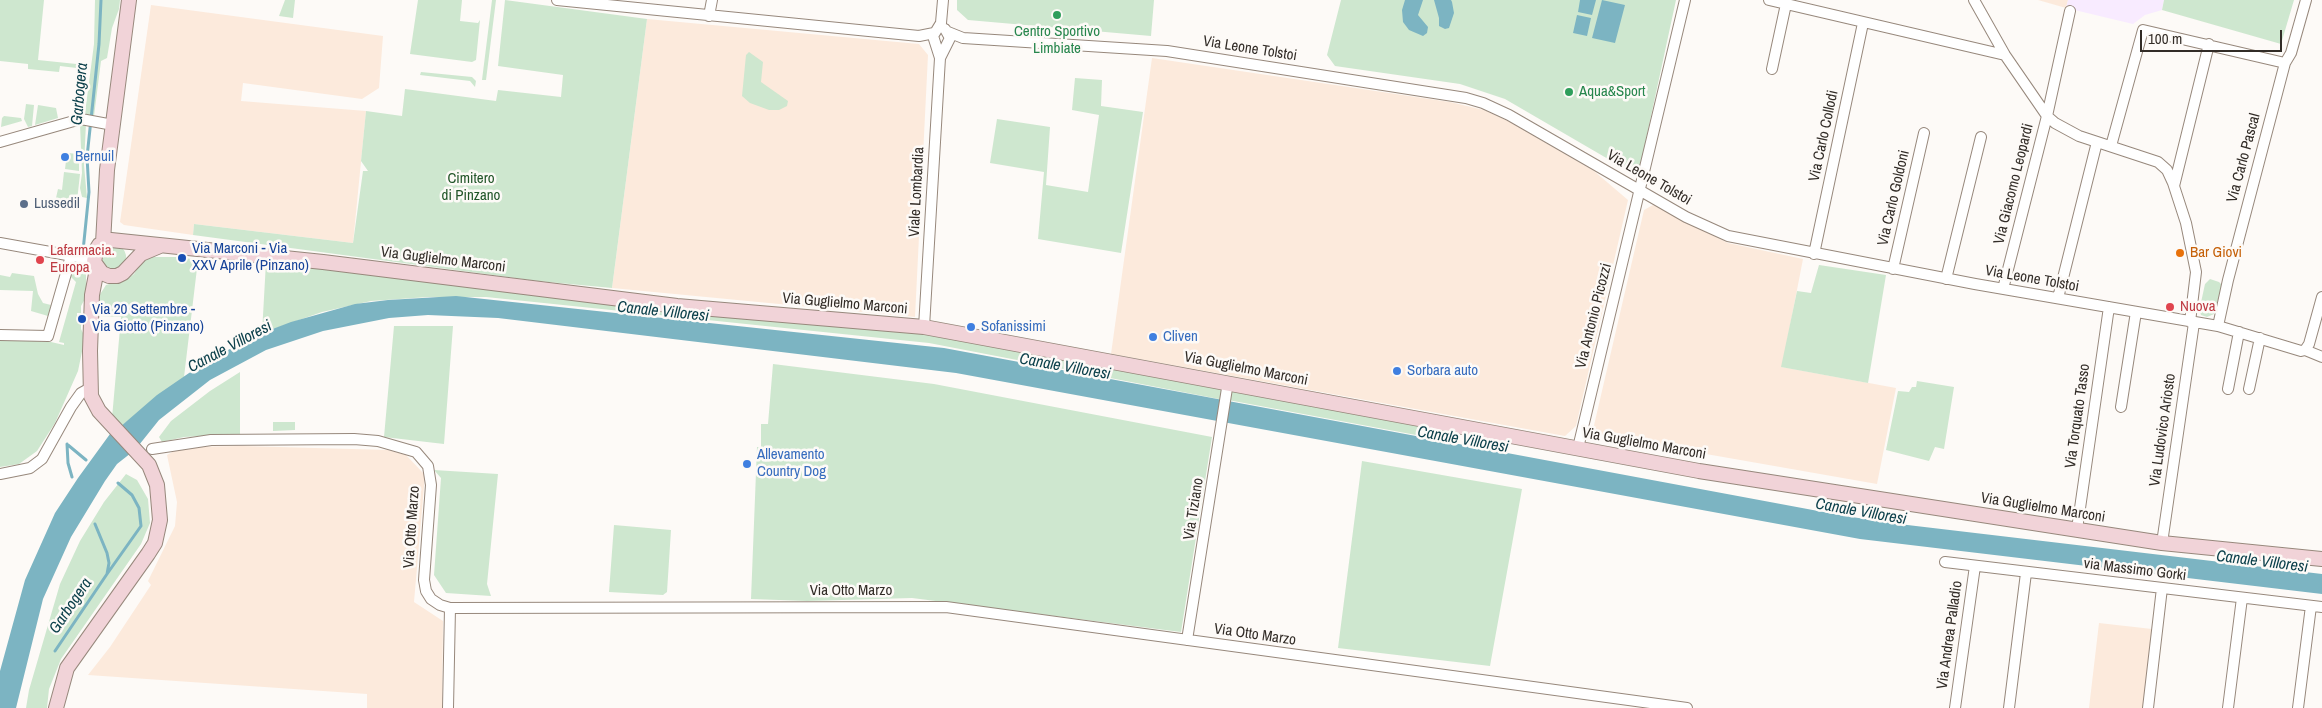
<!DOCTYPE html>
<style>
body{margin:0}
#map{position:relative;width:2322px;height:708px;overflow:hidden;background:#fdfaf7;font-family:"Archivo Narrow",sans-serif}
canvas{display:block}
.scale{position:absolute;left:2140px;top:30px;width:142px;height:22px;box-sizing:border-box;border:2px solid #322c27;border-top:0;padding-left:6px;font-size:15px;line-height:18px;white-space:nowrap;color:#322c27;-webkit-text-stroke:4px #fdfaf7;paint-order:stroke}
</style>
<div id="map">
<canvas width="2322" height="708"></canvas>
<div class="scale">100 m</div>
</div>
<script>
const g = document.querySelector('canvas').getContext('2d');
g.lineJoin = 'round';
function fill(path, color) { g.fillStyle = color; g.fill(path, 'evenodd'); }
const shape = rows => new Path2D(rows.map(r => 'M' + r).join(''));
function trace(path, color, width, dash) { g.strokeStyle = color; g.lineWidth = width; g.lineCap = dash ? 'butt' : 'round'; g.setLineDash(dash || []); g.stroke(path); }
function drawText(font, color, halo, rows, align = 'center') {
  g.font = font + ' "Archivo Narrow",sans-serif'; g.lineWidth = 5; g.setLineDash([]); g.textBaseline = 'middle'; g.strokeStyle = halo; g.fillStyle = color; for (const [text, x, y, turn = 0] of rows) {
    g.save(); g.translate(x, y); g.rotate((+turn || 0) * Math.PI / 180); g.textAlign = isNaN(turn) ? turn : align; if (halo) g.strokeText(text, 0, 0); g.fillText(text, 0, 0); g.restore();
  }
}
fill(shape([
 [2038,0,2068,0,2066,8],
 [151,5,383,36,379,88,362,99,243,83,241,101,366,111,353,243,194,224,193,235,124,225,120,222],
 [647,19,919,44,928,55,915,317,612,288],
 [1152,58,1450,102,1484,110,1510,122,1594,171,1628,200,1576,426,1565,436,1111,354],
 [1653,205,1728,243,1803,259,1782,367,1896,388,1877,484,1592,434,1644,210],
 [242,446,388,450,406,455,425,475,414,602,443,621,442,708,367,708,367,694,88,675,110,647,151,585,148,581,175,526,177,502,167,455,181,447],
 [2099,623,2152,629,2143,708,2089,708]
]), '#fceadc');
fill(shape([
 [2068,0,2164,0,2162,10,2145,15,2133,24,2066,8]
]), '#f8ebff');
fill(shape([
 [0,0,44,0,38,60,86,65,85,69,60,66,59,72,28,69,28,64,0,61],
 [95,0,120,0,119,9,112,28,107,58,101,61,94,116,88,116,85,113,94,44],
 [285,0,295,0,293,18,279,16],
 [418,0,462,0,460,21,478,23,480,20,476,60,472,62,410,54],
 [492,0,496,0,486,80,482,80],
 [505,0,647,19,612,288,538,281,193,235,194,224,353,243,363,171,368,171,361,161,366,111,402,116,405,89,496,101,498,90,561,97,563,75,498,66],
 [957,0,1154,0,1151,36,968,20,957,10],
 [1341,0,1676,0,1640,167,1627,170,1505,99,1460,84,1335,66,1327,55],
 [2164,0,2294,0,2281,44,2162,10],
 [749,52,763,62,761,82,788,101,787,106,779,110,769,110,750,103,742,96,746,55],
 [421,72,472,77,476,81,475,87,470,81,420,75],
 [1075,78,1102,80,1101,106,1143,112,1121,253,1038,239,1044,172,990,163,997,119,1050,127,1046,185,1088,192,1099,115,1072,110],
 [26,104,34,105,32,126,28,127,24,119],
 [38,105,56,108,58,118,35,125],
 [4,116,21,118,22,121,1,127,2,118],
 [86,123,84,165,87,198,82,197,80,188,82,173,80,124],
 [67,153,79,154,79,171,65,169],
 [64,172,80,174,77,201,56,198,58,189,62,190],
 '102 257a12 12 0 1 1 24 0a12 12 0 1 1-24 0Z',
 [144,257,178,257,198,260,184,377,120,427,112,418,121,317,98,316,99,296,106,285,127,279,134,274],
 [266,262,913,330,1224,386,1224,400,929,343,486,297,428,297,371,301,322,312,262,333],
 [1819,265,1886,275,1868,383,1781,367,1797,291,1811,293],
 [74,266,83,268,86,273,86,297,81,306,81,313,77,313,77,321,81,321,81,329,85,337,78,371,55,423,37,451,19,464,0,467,0,339,51,342,64,345,64,343,59,342,76,282,71,277],
 [12,273,34,276,38,294,43,303,51,305,48,316,31,311,33,291,0,290,0,275,10,277],
 [2210,279,2219,282,2222,285,2214,314,2207,317,2201,315,2198,307,2200,307,2205,284],
 [394,326,453,326,444,444,384,437],
 [773,364,934,384,1212,437,1181,632,912,598,807,601,751,599,757,447,761,447,761,424,768,424],
 [240,372,240,434,184,437,162,442,159,437,171,421,210,391],
 [1917,381,1954,387,1944,449,1935,447,1929,461,1886,450,1898,391,1909,392,1912,387,1916,387],
 [1231,390,1417,425,1418,428,1416,435,1228,400],
 [273,422,295,422,295,430,273,431],
 [1362,461,1522,489,1490,666,1338,648],
 [434,470,498,474,487,584,491,596,446,593,434,575,441,478],
 [126,474,137,480,148,499,150,523,141,544,61,659,49,689,47,708,26,708,29,690,60,584,80,541,104,502],
 [614,525,671,530,667,592,663,595,609,592]
]), '#cee7cf');
fill(shape([
 [1405,0,1423,0,1418,15,1428,27,1427,33,1423,36,1409,30,1403,22,1402,10],
 [1434,0,1451,0,1452,2,1454,13,1449,28,1445,29,1439,26,1439,18],
 [1580,0,1596,0,1592,15,1578,12],
 [1602,0,1625,5,1615,43,1592,38],
 [1577,15,1591,18,1587,36,1573,33],
 [456,296,944,348,1845,516,1899,524,2322,574,2322,594,1860,539,956,373,498,318,428,315,389,318,323,331,266,350,210,380,159,420,139,445,120,427,157,395,208,360,262,333,291,322,355,304,388,300],
 [110,434,131,453,117,464,105,481,71,537,43,599,16,708,0,708,0,671,25,580,55,513,78,478]
]), '#7cb4c2');
trace(shape([
 [83,251,89,192,87,157,99,44,101,0],
 [67,444,68,463,72,477],
 [68,445,86,460],
 [107,574,141,526,139,508,132,495,118,483],
 [55,651,107,574,109,563,107,553,95,524]
]), '#7cb4c2', 3);
const street = shape([
 [557,0,919,36,934,33],
 [1769,0,2005,55],
 [1974,0,2005,55,2047,116,2055,123,2079,136,2158,162,2167,170,2173,183,2186,223,2196,272,2190,322],
 [709,16,712,0],
 [948,32,963,38,1167,51,1466,98,1483,103,1509,115,1686,217,1728,236,1975,284,2218,326,2301,351,2305,350,2322,357],
 [940,58,950,38,945,29],
 [1772,69,1786,4],
 [0,142,81,119,113,125],
 [2111,146,2143,30,2285,63],
 [2174,186,2209,44],
 [0,243,78,257,95,265],
 [1814,254,1863,23],
 [1893,269,1924,133],
 [1946,279,1981,137],
 [2003,289,2047,116,2070,11],
 [2058,298,2097,142],
 [2218,326,2228,280,2285,63,2291,53,2306,0],
 [924,327,940,58,933,36,941,23,943,0],
 [0,335,48,336,71,256],
 [2305,350,2309,344,2322,297],
 [2228,389,2239,332],
 [2249,389,2260,338],
 [2121,407,2136,312],
 [1578,448,1685,0],
 [152,449,211,440,354,439,378,441,416,452,428,466,431,485,424,580,426,591,431,599,440,605,450,608,946,607,1687,708],
 [0,474,30,468,42,459,71,407,81,393,90,388],
 [2077,529,2109,307],
 [2162,543,2194,323],
 [1945,562,2322,607],
 [1187,640,1228,382],
 [448,708,450,608],
 [1955,708,1975,566],
 [2009,708,2026,573],
 [2148,708,2162,588],
 [2228,708,2242,598],
 [2298,708,2311,606]
]);
const secondary = shape([
 [103,243,107,170,129,0],
 [160,246,141,254,123,273,117,276,109,276,102,273,94,262,96,250,99,245,111,240,323,262,677,306,924,327,1699,471,2162,543,2322,559],
 [56,708,67,668,148,554,155,543,160,520,157,485,149,465,99,411,91,396,90,351,92,295,97,269]
]);
trace(street, '#97887c', 12);
trace(secondary, '#97887c', 16);
trace(street, '#fff', 10);
trace(secondary, '#f1d3d8', 14);
for (const [x, y, r, color] of [
 [1057,15,5,"#2e9e5b"],
 [1569,92,5,"#2e9e5b"],
 [65,157,5,"#3f7fe0"],
 [24,204,5,"#5c6f8a"],
 [2180,253,5,"#e8710a"],
 [182,258,5,"#1a4fb4"],
 [40,260,5,"#e0444e"],
 [2170,307,5,"#e0444e"],
 [82,319,5,"#1a4fb4"],
 [971,327,5,"#3f7fe0"],
 [1153,337,5,"#3f7fe0"],
 [1397,371,5,"#3f7fe0"],
 [747,464,5,"#3f7fe0"]
]) { const dot = new Path2D(); dot.arc(x, y, r, 0, 2 * Math.PI); g.fillStyle = color; g.fill(dot); trace(dot, '#fdfaf7', 2); }
drawText('15px', '#27864d', '#fdfaf7', [
 ["Centro Sportivo",1057,32],
 ["Limbiate",1057,49],
 ["Aqua&Sport",1579,92,"left"]
]);
drawText('15px', '#322c27', '#fdfaf7', [
 ["Via Leone Tolstoi",1250,49,9],
 ["Via Carlo Collodi",1824,136,-78],
 ["Via Carlo Pascal",2244,158,-75],
 ["Via Leone Tolstoi",1649,178,30],
 ["Via Giacomo Leopardi",2014,184,-76],
 ["Viale Lombardia",917,192,-87],
 ["Via Carlo Goldoni",1894,198,-77],
 ["Via Guglielmo Marconi",443,260,7],
 ["Via Leone Tolstoi",2032,279,10],
 ["Via Guglielmo Marconi",845,304,5],
 ["Via Antonio Picozzi",1594,316,-76],
 ["Via Guglielmo Marconi",1246,369,11],
 ["Via Torquato Tasso",2078,416,-82],
 ["Via Ludovico Ariosto",2163,430,-82],
 ["Via Guglielmo Marconi",1644,444,10],
 ["Via Guglielmo Marconi",2043,508,9],
 ["Via Tiziano",1194,509,-81],
 ["Via Otto Marzo",412,527,-86],
 ["via Massimo Gorki",2135,570,7],
 ["Via Otto Marzo",851,591],
 ["Via Otto Marzo",1255,635,8],
 ["Via Andrea Palladio",1950,635,-82]
]);
drawText('15px', '#366cbe', '#fdfaf7', [
 ["Bernuil",75,157],
 ["Sofanissimi",981,327],
 ["Cliven",1163,337],
 ["Sorbara auto",1407,371],
 ["Allevamento",757,455],
 ["Country Dog",757,472]
], 'left');
drawText('15px', '#205427', '#fdfaf7', [
 ["Cimitero",471,179],
 ["di Pinzano",471,196]
]);
drawText('15px', '#4e5e75', '#fdfaf7', [
 ["Lussedil",34,204]
], 'left');
drawText('15px', '#164399', '#fdfaf7', [
 ["Via Marconi - Via",192,249],
 ["XXV Aprile (Pinzano)",192,266],
 ["Via 20 Settembre -",92,310],
 ["Via Giotto (Pinzano)",92,327]
], 'left');
drawText('15px', '#be3a42', '#fdfaf7', [
 ["Lafarmacia.",50,251],
 ["Europa",50,268],
 ["Nuova",2180,307]
], 'left');
drawText('15px', '#c56008', '#fdfaf7', [
 ["Bar Giovi",2190,253]
], 'left');
drawText('italic 16px', '#0c404b', '#fdfaf7', [
 ["Garbogera",80,94,-85],
 ["Canale Villoresi",663,312,6],
 ["Canale Villoresi",230,347,-28],
 ["Canale Villoresi",1065,367,10],
 ["Canale Villoresi",1463,440,10],
 ["Canale Villoresi",1861,512,10],
 ["Canale Villoresi",2262,562,7],
 ["Garbogera",71,606,-56]
]);
</script>
